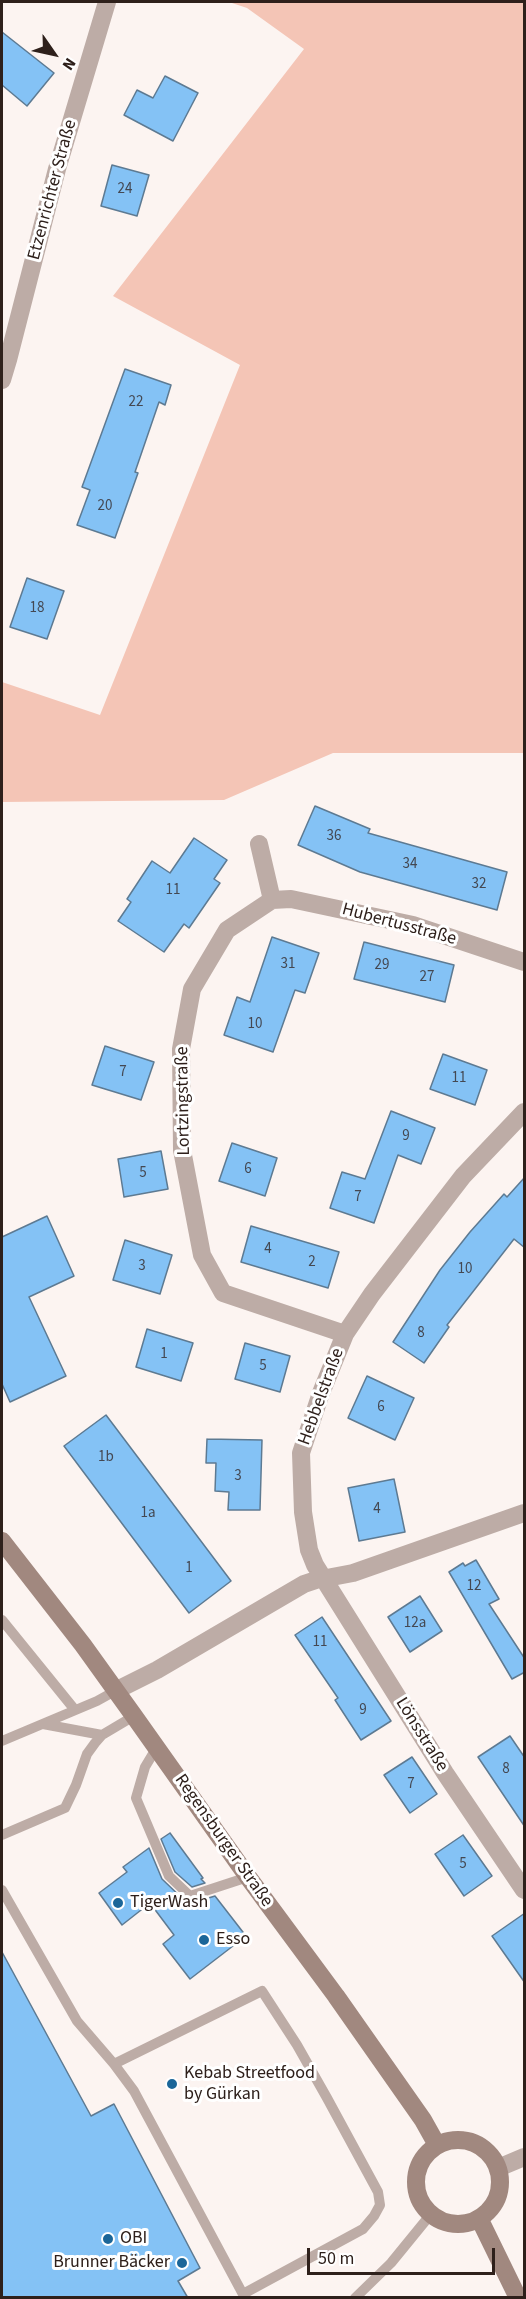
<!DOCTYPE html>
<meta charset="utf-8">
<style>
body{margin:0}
#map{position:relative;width:526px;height:2299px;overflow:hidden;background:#fcf4f1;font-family:"Source Sans 3",sans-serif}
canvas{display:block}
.frame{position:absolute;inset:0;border:3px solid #2e201b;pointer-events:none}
.north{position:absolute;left:24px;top:24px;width:60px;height:60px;-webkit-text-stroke:4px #fff;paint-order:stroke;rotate:124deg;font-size:16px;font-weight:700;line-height:24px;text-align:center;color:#2e201b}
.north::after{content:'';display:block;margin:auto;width:21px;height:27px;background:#2e201b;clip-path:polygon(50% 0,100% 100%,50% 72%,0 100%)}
.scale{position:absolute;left:307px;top:2248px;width:188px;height:27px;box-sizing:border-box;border:3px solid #2e201b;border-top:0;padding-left:8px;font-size:18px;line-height:21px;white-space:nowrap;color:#2e201b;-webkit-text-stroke:4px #fff;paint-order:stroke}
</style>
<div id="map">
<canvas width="526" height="2299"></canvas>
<div class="frame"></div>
<div class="north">N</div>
<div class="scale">50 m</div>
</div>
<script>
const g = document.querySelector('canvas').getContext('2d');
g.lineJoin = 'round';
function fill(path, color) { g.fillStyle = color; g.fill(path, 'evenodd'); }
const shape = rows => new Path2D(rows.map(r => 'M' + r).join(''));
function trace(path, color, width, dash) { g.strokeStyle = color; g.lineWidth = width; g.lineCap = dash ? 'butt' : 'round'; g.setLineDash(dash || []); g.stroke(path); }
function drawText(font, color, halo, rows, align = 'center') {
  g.font = font + ' "Source Sans 3",sans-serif'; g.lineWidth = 6; g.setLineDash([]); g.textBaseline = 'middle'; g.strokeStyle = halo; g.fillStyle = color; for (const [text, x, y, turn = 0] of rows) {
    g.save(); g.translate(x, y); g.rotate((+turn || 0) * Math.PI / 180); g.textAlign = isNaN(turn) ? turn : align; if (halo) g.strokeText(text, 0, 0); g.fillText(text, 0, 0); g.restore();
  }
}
fill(shape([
 [229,2,524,2,524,753,333,753,224,800,2,802,2,682,100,715,240,365,113,296,304,49,247,8]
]), '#f4c5b6');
const building = shape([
 [2,32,54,73,27,106,2,85,2,32],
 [165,76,198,93,173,141,124,115,137,90,153,98,165,76],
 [112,165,149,175,137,216,101,206,112,165],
 [125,369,171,385,165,405,159,402,135,472,138,473,115,538,77,525,90,490,82,487,125,369],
 [27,578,64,591,47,639,10,627,27,578],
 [315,806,370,829,368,833,507,872,497,910,360,872,298,845,315,806],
 [194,838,227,860,214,879,220,883,189,928,184,924,164,952,118,921,131,902,127,899,152,861,170,873,194,838],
 [272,937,319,953,305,993,295,990,273,1052,224,1035,237,997,250,1002,272,937],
 [364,942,454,965,445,1002,354,979,364,942],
 [105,1046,154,1062,141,1100,92,1085,105,1046],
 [443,1054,487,1070,475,1105,430,1089,443,1054],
 [391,1111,435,1128,421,1164,398,1155,374,1223,330,1208,342,1172,365,1179,391,1111],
 [232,1143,277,1158,265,1196,219,1181,232,1143],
 [161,1151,168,1189,124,1197,118,1159,161,1151],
 [525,1177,525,1248,514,1239,447,1325,449,1327,424,1363,393,1342,440,1270,470,1232,504,1194,507,1197,525,1177],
 [47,1216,74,1276,29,1297,66,1376,10,1402,2,1384,2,1237,47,1216],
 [251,1226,339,1252,328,1288,241,1262,251,1226],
 [125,1240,172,1255,160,1294,113,1280,125,1240],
 [147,1329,193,1343,181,1381,136,1367,147,1329],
 [245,1343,290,1356,280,1392,235,1379,245,1343],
 [367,1376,414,1398,395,1440,348,1418,367,1376],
 [106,1415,231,1581,189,1613,64,1446,106,1415],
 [207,1439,262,1440,260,1510,228,1510,229,1492,215,1491,216,1463,206,1463,207,1439],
 [394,1479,405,1532,359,1541,348,1488,394,1479],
 [476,1560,499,1599,489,1604,525,1659,525,1672,512,1679,449,1572,463,1563,465,1566,476,1560],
 [420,1596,442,1631,410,1652,388,1617,420,1596],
 [322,1617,391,1721,361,1740,335,1700,338,1698,295,1635,322,1617],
 [510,1736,525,1758,525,1827,478,1757,510,1736],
 [412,1757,437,1794,410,1813,384,1775,412,1757],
 [170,1833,203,1878,201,1879,205,1883,192,1887,175,1872,161,1839,170,1833],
 [463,1835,492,1876,464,1896,435,1854,463,1835],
 [149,1848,162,1879,185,1901,192,1903,215,1896,246,1936,190,1979,163,1944,174,1935,150,1903,122,1925,99,1893,127,1872,123,1867,149,1848],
 [525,1913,525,1983,492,1936,525,1913],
 [2,1952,91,2116,114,2104,200,2268,178,2281,188,2298,2,2298,2,1952]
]);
fill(building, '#84c2f5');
trace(building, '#5d7a92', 1.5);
trace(shape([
 [2,1620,75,1710],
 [43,1724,102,1735],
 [2,1741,97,1701,115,1691],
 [157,1747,145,1767,136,1798,169,1876,190,1896,248,1877],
 [2,1835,65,1808,76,1785,87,1754,95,1743,102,1735,134,1716],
 [2,1890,77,2021,114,2064],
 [243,2294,363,2229,374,2216,380,2205,378,2192,327,2098,297,2045,262,1991,114,2064,134,2091,245,2298],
 [355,2298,391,2263,431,2214]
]), '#bdaca6', 10);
trace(shape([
 [2,380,8,360,57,169,107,2],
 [259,844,272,900],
 [272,900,227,930,192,989,181,1049,182,1150,202,1255,223,1293,345,1334],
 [272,900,291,899,413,925,524,962],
 [524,1112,463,1176,372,1294,345,1334,321,1393,301,1453,303,1512,309,1550,315,1565,445,1773,524,1890],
 [115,1691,157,1670,304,1584,316,1580,353,1573,524,1513],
 [498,2168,524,2157]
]), '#bdaca6', 18);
trace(shape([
 [2,1541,83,1645,134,1716,248,1877,336,1996,423,2120,437,2145],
 '416 2182a42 42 0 1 1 84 0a42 42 0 1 1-84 0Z',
 [479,2218,518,2298]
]), '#a1887f', 18);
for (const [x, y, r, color] of [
 [118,1903,6,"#1b6699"],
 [204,1940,6,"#1b6699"],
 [172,2084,6,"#1b6699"],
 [108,2239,6,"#1b6699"],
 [182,2263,6,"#1b6699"]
]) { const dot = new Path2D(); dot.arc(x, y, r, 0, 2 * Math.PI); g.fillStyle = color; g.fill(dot); trace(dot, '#fff', 2); }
drawText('15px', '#444852', null, [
 ["24",125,190],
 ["22",136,403],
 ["20",105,507],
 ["18",37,609],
 ["36",334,837],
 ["34",410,865],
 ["32",479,885],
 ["11",173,891],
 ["31",288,965],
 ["29",382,966],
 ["27",427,978],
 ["10",255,1025],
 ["7",123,1073],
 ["11",459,1079],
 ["9",406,1137],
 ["6",248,1170],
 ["5",143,1174],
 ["7",358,1198],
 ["4",268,1250],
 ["2",312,1263],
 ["3",142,1267],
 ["10",465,1270],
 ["8",421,1334],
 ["1",164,1355],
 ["5",263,1367],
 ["6",381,1408],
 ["1b",106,1458],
 ["3",238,1477],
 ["4",377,1510],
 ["1a",148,1514],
 ["1",189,1569],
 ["12",474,1587],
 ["12a",415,1624],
 ["11",320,1643],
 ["9",363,1711],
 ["8",506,1770],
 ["7",411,1785],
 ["5",463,1865]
]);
drawText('18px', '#2e201b', '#fff', [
 ["Etzenrichter Straße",53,190,-75],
 ["Hubertusstraße",399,925,15],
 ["Lortzingstraße",184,1101,-91],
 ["Hebbelstraße",322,1397,-70],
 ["Lönsstraße",421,1735,58],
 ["Regensburger Straße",223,1841,55]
]);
drawText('18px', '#2e201b', '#fff', [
 ["TigerWash",130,1903],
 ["Esso",216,1940],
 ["Kebab Streetfood",184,2074],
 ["by Gürkan",184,2095],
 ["OBI",120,2239],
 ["Brunner Bäcker",170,2263,"right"]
], 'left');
</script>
